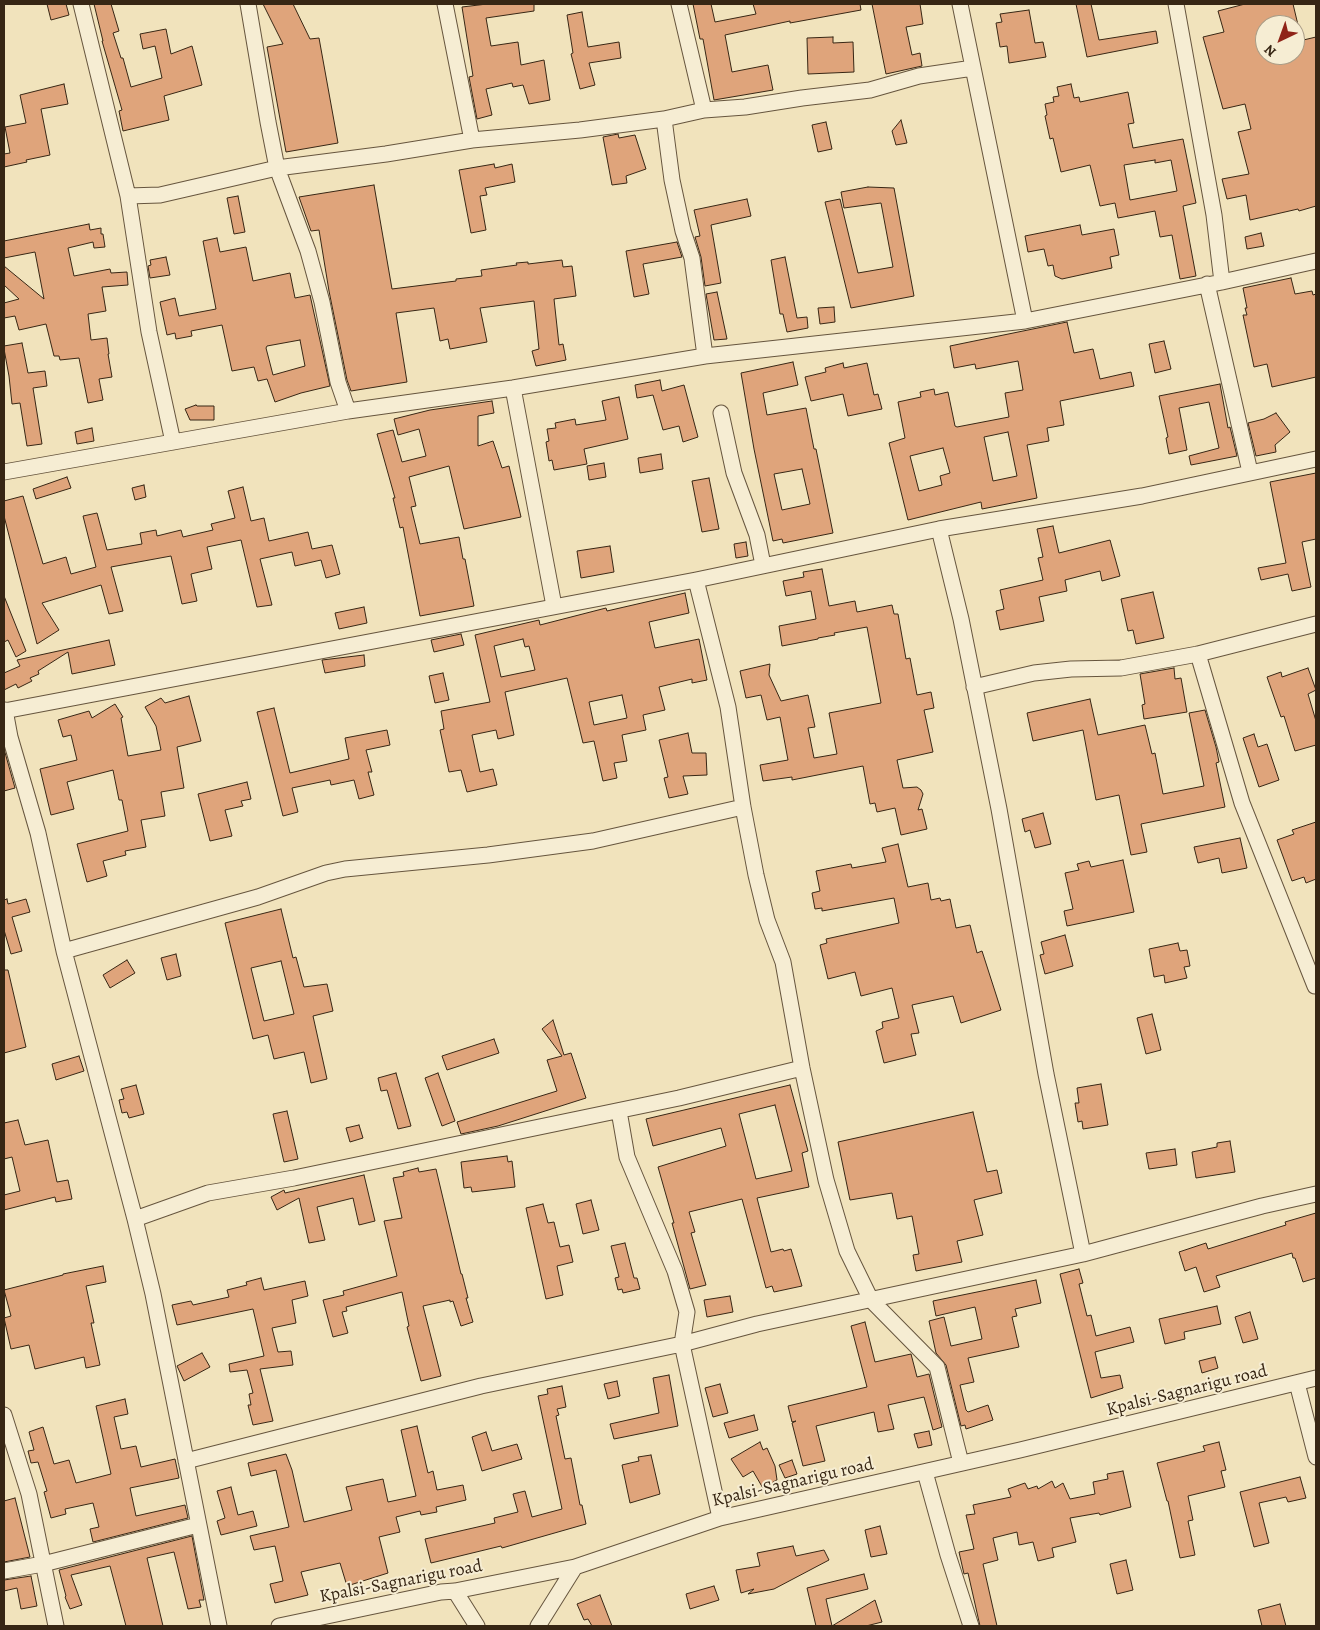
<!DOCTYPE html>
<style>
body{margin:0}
#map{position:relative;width:1320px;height:1630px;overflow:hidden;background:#f1e3bc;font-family:Alegreya,serif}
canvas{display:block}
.frame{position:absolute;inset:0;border:5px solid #372614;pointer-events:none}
.north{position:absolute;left:1255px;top:15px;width:50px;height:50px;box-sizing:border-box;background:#f6edd3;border:1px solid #aa9d87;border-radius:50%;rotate:222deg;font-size:14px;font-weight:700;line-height:20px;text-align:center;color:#372614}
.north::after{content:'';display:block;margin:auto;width:18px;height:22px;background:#8f2418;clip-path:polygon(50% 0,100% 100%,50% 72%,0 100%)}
</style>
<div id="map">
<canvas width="1320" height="1630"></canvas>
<div class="frame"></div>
<div class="north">N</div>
</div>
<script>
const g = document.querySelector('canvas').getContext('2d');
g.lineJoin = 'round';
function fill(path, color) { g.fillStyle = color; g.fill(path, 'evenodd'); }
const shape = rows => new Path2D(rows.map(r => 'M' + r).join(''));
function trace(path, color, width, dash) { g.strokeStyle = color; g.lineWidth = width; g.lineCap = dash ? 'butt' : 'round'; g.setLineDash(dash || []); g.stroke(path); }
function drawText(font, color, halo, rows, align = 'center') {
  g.font = font + ' Alegreya,serif'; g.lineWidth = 4; g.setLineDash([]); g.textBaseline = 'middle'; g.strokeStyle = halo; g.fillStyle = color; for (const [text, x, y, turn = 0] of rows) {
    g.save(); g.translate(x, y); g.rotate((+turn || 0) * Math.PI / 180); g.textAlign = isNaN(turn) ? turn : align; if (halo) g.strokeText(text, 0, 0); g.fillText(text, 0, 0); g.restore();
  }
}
const building = shape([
 [47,4,66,4,69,15,51,20,47,4],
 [94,4,111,4,119,31,113,33,121,58,123,58,131,87,162,78,155,46,143,49,140,34,166,29,171,54,192,46,202,85,164,96,169,120,123,131,119,111,122,110,102,41,103,41,94,4],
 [263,4,293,4,310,39,319,38,338,143,286,152,267,47,283,44,263,4],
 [487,4,534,4,534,11,486,18,491,46,518,42,521,65,544,60,550,100,529,104,523,85,513,87,512,83,486,89,492,115,477,119,469,77,473,76,462,7,487,4],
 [693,4,711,4,715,22,756,14,753,4,860,4,861,10,790,23,790,21,725,35,732,72,768,65,773,90,714,100,703,39,700,39,693,4],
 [872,4,920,4,923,24,906,27,912,55,920,53,922,66,886,74,872,4],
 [1076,4,1091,4,1099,40,1156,31,1158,43,1087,57,1076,4],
 [1245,4,1293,4,1298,25,1265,25,1265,55,1295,55,1295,42,1316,37,1316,206,1299,211,1298,209,1250,220,1246,195,1227,199,1222,179,1249,174,1238,132,1251,129,1245,104,1223,109,1203,37,1224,32,1218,11,1245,4],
 [1029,10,1035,43,1043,42,1046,57,1009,63,1007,46,1000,47,996,23,1002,22,1000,14,1029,10],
 [582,12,588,47,619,42,621,58,589,63,595,85,580,89,571,54,573,53,567,15,582,12],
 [833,37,833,43,853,42,854,72,808,74,807,38,833,37],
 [64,84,68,104,41,109,50,155,26,160,27,162,4,167,4,154,10,153,5,127,26,123,20,95,64,84],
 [1071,84,1074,98,1079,97,1080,102,1128,92,1134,123,1128,124,1133,148,1183,139,1196,203,1183,206,1196,276,1180,279,1172,235,1160,237,1155,211,1118,218,1115,203,1100,206,1090,165,1061,172,1053,138,1050,139,1045,116,1047,115,1045,104,1054,102,1053,97,1059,96,1057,87,1071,84],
 [1155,160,1155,163,1171,160,1177,191,1130,200,1124,165,1155,160],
 [901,120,907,143,896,145,892,131,901,120],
 [826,122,832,149,818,152,812,125,826,122],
 [618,134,619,138,635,135,646,169,626,176,627,183,612,185,603,137,618,134],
 [494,164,495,168,512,164,515,182,485,188,487,195,480,196,486,230,471,233,459,170,494,164],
 [374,185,392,289,456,281,456,279,482,276,481,270,517,265,516,263,528,262,528,264,562,260,563,267,572,266,576,296,554,299,559,345,563,344,566,360,536,366,532,351,539,349,534,301,480,308,487,342,450,349,448,339,440,341,434,308,396,313,407,382,351,391,347,380,329,291,319,230,311,231,299,197,374,185],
 [868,187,894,188,914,296,851,308,825,202,840,199,858,273,893,267,881,203,844,208,841,192,868,187],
 [238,196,245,232,234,234,227,198,238,196],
 [747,199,751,216,711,225,721,283,705,286,701,257,695,237,700,236,694,210,747,199],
 [89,224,90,230,101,228,101,234,103,234,105,247,94,248,93,242,68,248,74,276,110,269,111,273,127,272,128,285,102,287,106,311,88,314,91,340,107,338,109,354,108,354,112,377,99,379,103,400,88,403,79,358,60,360,59,356,54,356,46,324,19,330,15,316,4,318,4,303,19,299,4,285,4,266,44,299,35,252,4,258,4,241,89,224],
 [1080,225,1082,235,1114,229,1119,255,1110,257,1112,268,1062,279,1055,276,1053,265,1048,266,1044,249,1028,252,1025,236,1080,225],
 [1261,233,1264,246,1247,249,1245,237,1261,233],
 [217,238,220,252,246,247,253,281,290,273,295,298,310,295,330,386,301,393,275,402,267,379,258,381,254,367,232,371,222,325,191,331,192,336,176,339,175,333,167,335,160,302,175,298,179,316,216,309,203,241,217,238],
 [300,340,305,366,273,375,266,348,267,346,300,340],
 [677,242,682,257,643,264,649,294,634,297,626,251,677,242],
 [166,257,170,275,150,278,148,266,151,265,150,260,166,257],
 [785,257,797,318,807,317,808,328,787,332,783,314,780,314,771,260,785,257],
 [1291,278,1295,294,1312,291,1313,295,1316,294,1316,377,1272,387,1267,364,1254,367,1243,315,1247,315,1245,308,1247,308,1243,288,1291,278],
 [717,292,727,339,714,340,706,294,717,292],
 [834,307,835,322,820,324,818,308,834,307],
 [1067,322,1074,353,1093,349,1100,379,1131,372,1134,386,1060,401,1064,425,1047,428,1049,441,1027,445,1037,498,982,509,981,502,908,520,889,443,905,438,898,402,921,397,920,392,934,389,935,395,948,392,955,426,957,427,1009,417,1005,393,1023,390,1018,361,976,369,975,364,954,368,950,346,1067,322],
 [1008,432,1017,476,993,481,984,437,1008,432],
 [943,448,950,473,940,476,942,485,919,491,910,456,943,448],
 [1164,341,1171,369,1155,373,1149,344,1164,341],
 [22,343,28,373,45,371,47,386,33,388,42,444,27,446,20,403,12,404,9,376,4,349,4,346,22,343],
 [793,362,798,385,763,393,767,415,806,408,814,449,816,449,833,533,783,543,782,539,773,541,754,449,741,373,793,362],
 [802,469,810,504,782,510,774,474,802,469],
 [843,363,844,368,867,363,874,395,878,394,882,409,848,416,843,394,811,401,805,377,826,372,825,368,843,363],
 [660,380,662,391,684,385,698,437,683,442,679,426,663,430,653,395,637,398,635,385,660,380],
 [1220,384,1228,428,1230,427,1237,456,1191,465,1189,456,1219,448,1209,402,1179,408,1187,450,1169,454,1166,438,1168,437,1159,396,1220,384],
 [619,397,628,439,584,449,587,464,554,470,552,460,549,461,546,442,549,441,547,429,556,428,555,423,575,419,576,425,606,420,602,401,619,397],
 [492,401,494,413,478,416,478,446,493,441,502,468,509,466,521,517,464,529,449,466,409,477,416,506,411,507,420,544,459,537,463,559,465,559,474,606,420,616,403,527,400,528,393,498,395,498,377,434,393,430,402,462,426,456,419,429,398,435,394,419,430,410,492,401],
 [196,405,197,406,214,406,214,420,190,420,185,409,196,405],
 [1276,413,1290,432,1275,445,1276,452,1256,456,1248,423,1264,419,1276,413],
 [92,428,94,441,77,444,75,432,92,428],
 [661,454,663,469,640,473,638,458,661,454],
 [604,463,606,477,589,480,587,466,604,463],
 [1316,473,1316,539,1302,542,1311,587,1292,591,1288,574,1261,580,1258,568,1286,563,1270,482,1316,473],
 [67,477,71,488,36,499,33,489,67,477],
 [709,478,719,529,702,532,692,481,709,478],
 [144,485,146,497,135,500,132,488,144,485],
 [243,487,251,521,264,518,269,541,308,532,312,549,332,545,340,574,326,578,321,560,295,566,292,552,260,559,272,605,257,607,241,540,207,547,212,569,191,574,197,601,182,604,171,556,111,567,123,611,109,614,101,585,42,603,59,630,37,644,4,516,4,501,23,496,43,564,66,557,71,574,96,567,83,516,97,513,107,550,142,544,140,533,156,530,157,536,181,530,183,537,213,530,211,524,235,518,228,491,243,487],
 [1053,526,1059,553,1110,540,1120,576,1102,581,1100,571,1065,580,1067,591,1039,597,1044,621,1000,630,996,611,1004,609,1000,590,1043,580,1038,558,1043,557,1037,529,1053,526],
 [746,542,748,556,736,558,734,544,746,542],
 [610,546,614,572,581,578,577,551,610,546],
 [822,569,829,606,855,601,857,612,892,605,894,614,898,614,906,659,910,658,917,695,931,692,934,708,924,710,933,752,897,760,903,788,917,787,921,790,923,794,918,810,922,809,927,829,901,835,895,808,877,812,875,803,870,804,863,766,792,780,792,777,763,781,760,765,788,760,780,717,767,720,761,695,746,698,740,671,770,664,769,675,781,701,808,695,815,727,808,728,814,758,837,754,829,713,881,703,867,627,834,633,835,635,818,638,818,639,782,646,779,626,816,619,811,591,786,596,783,581,804,577,803,572,822,569],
 [1153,592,1164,638,1136,644,1133,630,1128,631,1121,599,1153,592],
 [685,593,689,613,649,622,655,648,699,639,707,680,692,683,692,679,659,687,665,710,643,715,646,730,622,735,627,761,614,763,617,778,603,781,594,741,583,743,567,678,505,692,514,735,498,739,496,730,472,735,480,772,493,769,497,785,467,792,461,770,449,772,440,730,444,729,441,711,490,702,475,635,539,620,540,625,606,608,607,611,685,593],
 [523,639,525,647,529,646,535,670,501,677,494,646,523,639],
 [622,695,627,718,594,725,589,702,622,695],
 [4,596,26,651,16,657,8,640,4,642,4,596],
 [364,607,367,623,339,629,335,613,364,607],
 [461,634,464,645,434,652,431,640,461,634],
 [109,640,115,665,72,674,68,652,38,671,39,674,30,678,32,681,18,688,16,684,4,690,4,673,20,666,17,660,109,640],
 [364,655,365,666,325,673,322,660,364,655],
 [1174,668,1175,679,1181,678,1187,712,1144,719,1142,705,1145,704,1140,674,1174,668],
 [1308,668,1316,690,1308,694,1316,721,1316,745,1295,751,1284,716,1281,717,1267,677,1281,672,1282,677,1308,668],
 [443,673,449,700,435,703,429,676,443,673],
 [189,696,201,741,177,747,184,788,161,792,165,816,141,820,146,847,125,851,126,855,103,861,107,876,87,882,77,844,128,831,122,800,119,800,113,770,67,782,74,809,51,815,40,769,77,760,71,735,63,737,58,720,89,711,92,718,115,704,123,717,121,718,128,756,161,750,156,726,145,707,161,698,165,703,189,696],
 [1090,699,1098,735,1145,725,1152,754,1155,753,1163,794,1204,786,1189,713,1205,710,1216,747,1219,762,1216,763,1225,807,1141,824,1147,852,1131,855,1119,795,1096,800,1083,730,1033,741,1027,713,1090,699],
 [274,708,290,773,349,759,345,738,387,730,390,745,366,750,372,772,368,772,374,795,359,799,354,780,331,785,330,780,292,788,298,812,283,816,257,712,274,708],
 [688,733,692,753,706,753,707,775,683,776,688,794,669,798,664,778,668,777,659,740,688,733],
 [1254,734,1258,747,1267,744,1279,780,1259,787,1243,738,1254,734],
 [4,749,15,788,4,791,4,749],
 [247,782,251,799,241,801,243,806,225,810,232,836,210,841,198,794,247,782],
 [1043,813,1051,844,1035,848,1030,830,1025,832,1022,819,1043,813],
 [1316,822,1316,879,1306,883,1304,877,1292,881,1277,840,1294,834,1292,830,1316,822],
 [1240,838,1247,868,1222,873,1219,858,1198,863,1194,847,1240,838],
 [898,844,908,887,928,883,931,900,940,898,941,901,950,899,956,928,970,925,977,953,982,951,1001,1010,961,1023,953,996,912,1005,919,1033,911,1034,916,1055,884,1063,876,1031,883,1028,882,1022,899,1018,892,988,861,996,855,972,828,979,820,945,827,943,826,939,899,923,894,898,822,911,822,908,815,909,812,893,820,891,816,871,851,864,852,868,886,862,882,848,898,844],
 [1123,860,1134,912,1067,926,1064,911,1073,909,1065,873,1079,870,1077,864,1089,861,1091,867,1123,860],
 [7,899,8,904,26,899,30,912,12,917,22,951,11,954,4,930,4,900,7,899],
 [281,909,293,958,296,957,304,987,327,984,333,1011,313,1016,327,1079,311,1083,304,1052,274,1059,268,1035,253,1039,225,923,281,909],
 [281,961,294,1014,264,1021,251,968,281,961],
 [1065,935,1073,966,1045,974,1040,955,1044,954,1041,942,1065,935],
 [1178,943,1180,951,1187,950,1190,966,1184,967,1187,978,1165,983,1164,975,1154,977,1149,949,1178,943],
 [176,954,181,976,167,980,161,958,176,954],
 [127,960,135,973,110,988,103,975,127,960],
 [4,970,8,970,26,1047,4,1053,4,970],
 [1152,1014,1161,1050,1146,1054,1137,1018,1152,1014],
 [553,1020,564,1055,571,1053,586,1098,498,1126,461,1134,457,1122,557,1091,547,1060,562,1056,542,1029,553,1020],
 [494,1039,499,1053,447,1070,442,1056,494,1039],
 [79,1056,84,1071,56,1080,52,1064,79,1056],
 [396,1073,411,1126,398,1129,387,1090,381,1091,378,1078,396,1073],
 [438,1073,455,1121,442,1126,425,1078,438,1073],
 [1101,1084,1108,1125,1083,1129,1082,1121,1078,1122,1075,1103,1079,1103,1077,1088,1101,1084],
 [136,1085,144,1114,129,1118,127,1112,122,1113,119,1100,124,1099,121,1089,136,1085],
 [790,1085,808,1151,802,1153,809,1187,757,1198,771,1252,783,1249,784,1251,791,1249,802,1286,774,1292,772,1286,766,1288,742,1199,689,1212,695,1232,691,1233,706,1285,690,1289,672,1223,674,1223,658,1167,726,1146,721,1128,653,1146,646,1119,790,1085],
 [775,1105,792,1171,756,1179,739,1114,775,1105],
 [287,1111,298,1159,284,1162,273,1114,287,1111],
 [973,1112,987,1172,997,1170,1002,1193,974,1200,983,1235,957,1241,962,1262,916,1271,913,1255,919,1254,912,1216,897,1219,892,1193,850,1200,838,1142,973,1112],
 [18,1120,25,1145,48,1140,57,1182,68,1180,72,1199,56,1202,55,1197,4,1210,4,1195,20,1191,12,1157,4,1159,4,1123,18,1120],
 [359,1125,363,1138,350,1142,346,1128,359,1125],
 [1230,1141,1235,1172,1196,1178,1192,1152,1217,1147,1217,1143,1230,1141],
 [1175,1149,1177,1165,1149,1169,1146,1153,1175,1149],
 [507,1156,508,1162,512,1161,515,1187,472,1192,471,1187,464,1188,461,1162,507,1156],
 [418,1168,419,1172,436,1169,461,1274,462,1274,468,1298,466,1298,473,1322,461,1326,453,1301,450,1302,450,1300,423,1306,441,1376,421,1381,407,1327,409,1326,402,1292,346,1307,347,1311,342,1312,348,1333,333,1337,323,1300,344,1295,343,1291,397,1276,384,1221,402,1218,393,1178,404,1176,403,1172,418,1168],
 [364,1175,375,1221,359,1225,353,1198,317,1207,325,1240,309,1243,299,1198,277,1210,271,1197,284,1190,285,1193,364,1175],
 [591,1200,599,1230,583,1234,576,1204,591,1200],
 [543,1204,548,1223,554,1222,560,1247,569,1245,573,1262,557,1266,563,1295,546,1299,526,1208,543,1204],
 [1316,1213,1316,1278,1303,1282,1295,1258,1293,1258,1292,1253,1216,1276,1220,1287,1204,1292,1196,1267,1185,1271,1179,1252,1206,1243,1208,1249,1286,1225,1285,1222,1316,1213],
 [625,1243,634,1278,637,1278,640,1289,623,1293,622,1289,618,1290,615,1278,619,1277,611,1246,625,1243],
 [103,1266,106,1282,86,1286,94,1323,91,1323,100,1365,86,1368,84,1357,35,1369,29,1345,11,1349,4,1318,11,1316,4,1290,63,1275,63,1274,103,1266],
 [1079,1269,1083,1283,1079,1284,1087,1316,1091,1315,1096,1336,1130,1327,1134,1342,1095,1352,1101,1378,1120,1375,1123,1388,1091,1398,1060,1274,1079,1269],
 [261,1278,264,1290,305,1281,308,1296,292,1300,296,1323,272,1328,278,1352,291,1351,293,1365,260,1369,273,1421,253,1425,248,1405,251,1405,249,1394,253,1393,247,1370,230,1372,229,1364,264,1356,253,1309,177,1325,172,1305,191,1301,193,1305,229,1297,227,1290,247,1285,246,1282,261,1278],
 [1036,1280,1041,1303,1015,1309,1017,1316,1012,1317,1019,1347,968,1358,974,1382,960,1385,966,1410,968,1412,988,1405,993,1420,966,1429,965,1425,961,1426,946,1365,936,1353,929,1321,944,1317,951,1346,982,1339,975,1307,936,1316,933,1301,1036,1280],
 [730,1296,733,1312,707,1317,704,1300,730,1296],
 [1217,1306,1221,1324,1184,1332,1185,1339,1165,1344,1159,1319,1217,1306],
 [1250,1312,1258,1339,1243,1343,1235,1317,1250,1312],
 [865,1322,875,1362,911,1354,917,1377,929,1374,942,1427,933,1430,924,1397,888,1405,894,1429,878,1432,874,1412,816,1426,825,1461,803,1466,792,1423,796,1421,792,1422,788,1406,867,1387,851,1326,865,1322],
 [202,1353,210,1367,184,1381,177,1366,202,1353],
 [1215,1357,1218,1368,1202,1373,1199,1361,1215,1357],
 [669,1375,678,1426,614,1439,610,1424,659,1413,653,1378,669,1375],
 [617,1381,620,1396,608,1399,604,1384,617,1381],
 [720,1384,728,1413,713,1417,705,1388,720,1384],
 [562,1386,566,1407,557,1409,559,1415,556,1416,565,1459,571,1458,580,1505,582,1505,586,1524,502,1548,501,1546,431,1563,425,1539,495,1523,494,1518,518,1512,513,1494,525,1491,532,1517,562,1509,538,1396,548,1394,547,1389,562,1386],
 [125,1399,128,1414,114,1417,121,1449,136,1446,141,1467,175,1459,179,1478,130,1488,136,1516,185,1505,188,1518,93,1542,90,1529,99,1527,93,1503,65,1509,66,1514,51,1518,44,1492,47,1491,38,1462,31,1463,28,1451,34,1450,29,1432,43,1427,54,1464,69,1460,76,1483,111,1474,96,1406,125,1399],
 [754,1415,758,1430,729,1438,724,1423,754,1415],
 [417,1426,428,1473,433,1471,437,1490,463,1485,466,1500,436,1507,437,1512,421,1515,420,1511,396,1517,400,1532,379,1537,388,1573,347,1586,340,1563,301,1572,308,1595,275,1603,270,1584,283,1581,275,1546,254,1550,250,1536,289,1527,276,1470,251,1476,248,1463,286,1454,292,1470,304,1522,352,1510,346,1487,383,1479,388,1502,416,1496,401,1430,417,1426],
 [929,1431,932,1445,918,1448,914,1434,929,1431],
 [486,1432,492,1451,517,1444,522,1459,482,1471,472,1437,486,1432],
 [760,1442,763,1450,767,1448,775,1466,777,1480,773,1482,774,1485,764,1490,753,1471,743,1477,731,1459,760,1442],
 [1219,1442,1226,1470,1221,1471,1225,1487,1188,1496,1193,1520,1188,1521,1195,1555,1180,1558,1168,1501,1167,1501,1157,1463,1205,1451,1203,1446,1219,1442],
 [651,1455,660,1494,630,1503,622,1465,639,1461,638,1457,651,1455],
 [792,1460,797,1474,785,1478,779,1465,792,1460],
 [1123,1471,1131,1507,1100,1515,1099,1513,1070,1518,1076,1542,1052,1548,1054,1557,1038,1561,1033,1542,1019,1545,1017,1532,993,1538,998,1560,983,1564,997,1626,980,1626,968,1573,964,1574,959,1552,974,1549,966,1515,975,1514,973,1505,1011,1497,1008,1489,1025,1483,1028,1489,1037,1486,1038,1489,1052,1481,1055,1488,1063,1483,1070,1499,1095,1494,1093,1482,1108,1479,1107,1474,1123,1471],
 [1300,1477,1306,1498,1288,1502,1286,1497,1259,1503,1269,1543,1254,1547,1240,1492,1300,1477],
 [231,1487,238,1515,253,1511,257,1526,221,1535,217,1521,225,1518,217,1491,231,1487],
 [15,1498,30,1557,4,1562,4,1501,15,1498],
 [880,1526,887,1554,871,1557,865,1530,880,1526],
 [192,1536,204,1600,199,1600,201,1607,188,1609,174,1552,147,1558,163,1626,126,1626,110,1566,71,1575,82,1605,70,1609,65,1597,66,1596,59,1570,192,1536],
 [793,1546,796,1556,824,1550,829,1560,774,1589,748,1594,754,1589,741,1593,736,1570,760,1566,757,1553,793,1546],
 [1126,1560,1133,1590,1117,1594,1110,1564,1126,1560],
 [864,1574,868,1589,826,1599,832,1626,875,1600,882,1622,866,1626,816,1626,807,1588,864,1574],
 [31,1576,37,1606,21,1609,17,1588,4,1591,4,1580,31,1576],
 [714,1586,719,1600,690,1609,686,1594,714,1586],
 [600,1595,612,1626,592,1626,588,1619,584,1620,577,1604,600,1595],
 [1280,1604,1286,1626,1262,1626,1258,1610,1280,1604]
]);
fill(building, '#dfa47b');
trace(building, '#372614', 1);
const street = shape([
 [81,4,128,196,149,332,173,442],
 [248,4,268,122,277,168,308,251,322,302,338,382,348,411],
 [445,4,472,140],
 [679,4,704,110],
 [960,4,1025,321],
 [1176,4,1214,215,1222,282],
 [664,119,672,180,683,231,692,258,705,356],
 [128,196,160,195,277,168,386,154,472,140,580,130,664,119,704,110,745,107,802,98,870,90,919,76,973,68],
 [1207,284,1250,472],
 [513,388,554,606],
 [721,413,734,473,757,535,763,565],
 [4,472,348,411,513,388,705,356,1025,321,1222,282,1316,261],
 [939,529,961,619,999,809,1046,1074,1083,1254],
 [696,580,728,707,743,807,756,875,767,920,783,962,802,1068,826,1180,847,1251,871,1300,937,1367,961,1463],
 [1198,654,1242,803,1315,986,1316,986],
 [974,687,1034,673,1071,669,1121,668,1198,654,1316,624],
 [5,710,10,737,38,833,64,951,135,1219,153,1294,219,1626],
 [4,711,696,580,939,529,1142,496,1316,459],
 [64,951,258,897,326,873,345,869,488,855,593,841,743,807],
 [619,1111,627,1157,675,1271,687,1312,682,1344,720,1518],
 [135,1219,208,1193,294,1178,679,1098,802,1068],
 [1297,1383,1316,1457],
 [4,1415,29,1494,56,1626],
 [186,1461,481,1386,682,1344,757,1324,1083,1254,1262,1206,1316,1194],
 [925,1472,948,1555,971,1626],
 [4,1571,43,1564,198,1525],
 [455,1591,477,1626],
 [279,1626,441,1592,455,1591,575,1567,720,1518,1020,1450,1316,1378],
 [538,1626,575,1567]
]);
trace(street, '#66553e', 17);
trace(street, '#f6edd3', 15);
drawText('18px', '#372614', '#f6edd3', [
 ["Kpalsi-Sagnarigu road",1187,1391,-14],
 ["Kpalsi-Sagnarigu road",793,1483,-13],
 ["Kpalsi-Sagnarigu road",401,1582,-11]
]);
</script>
